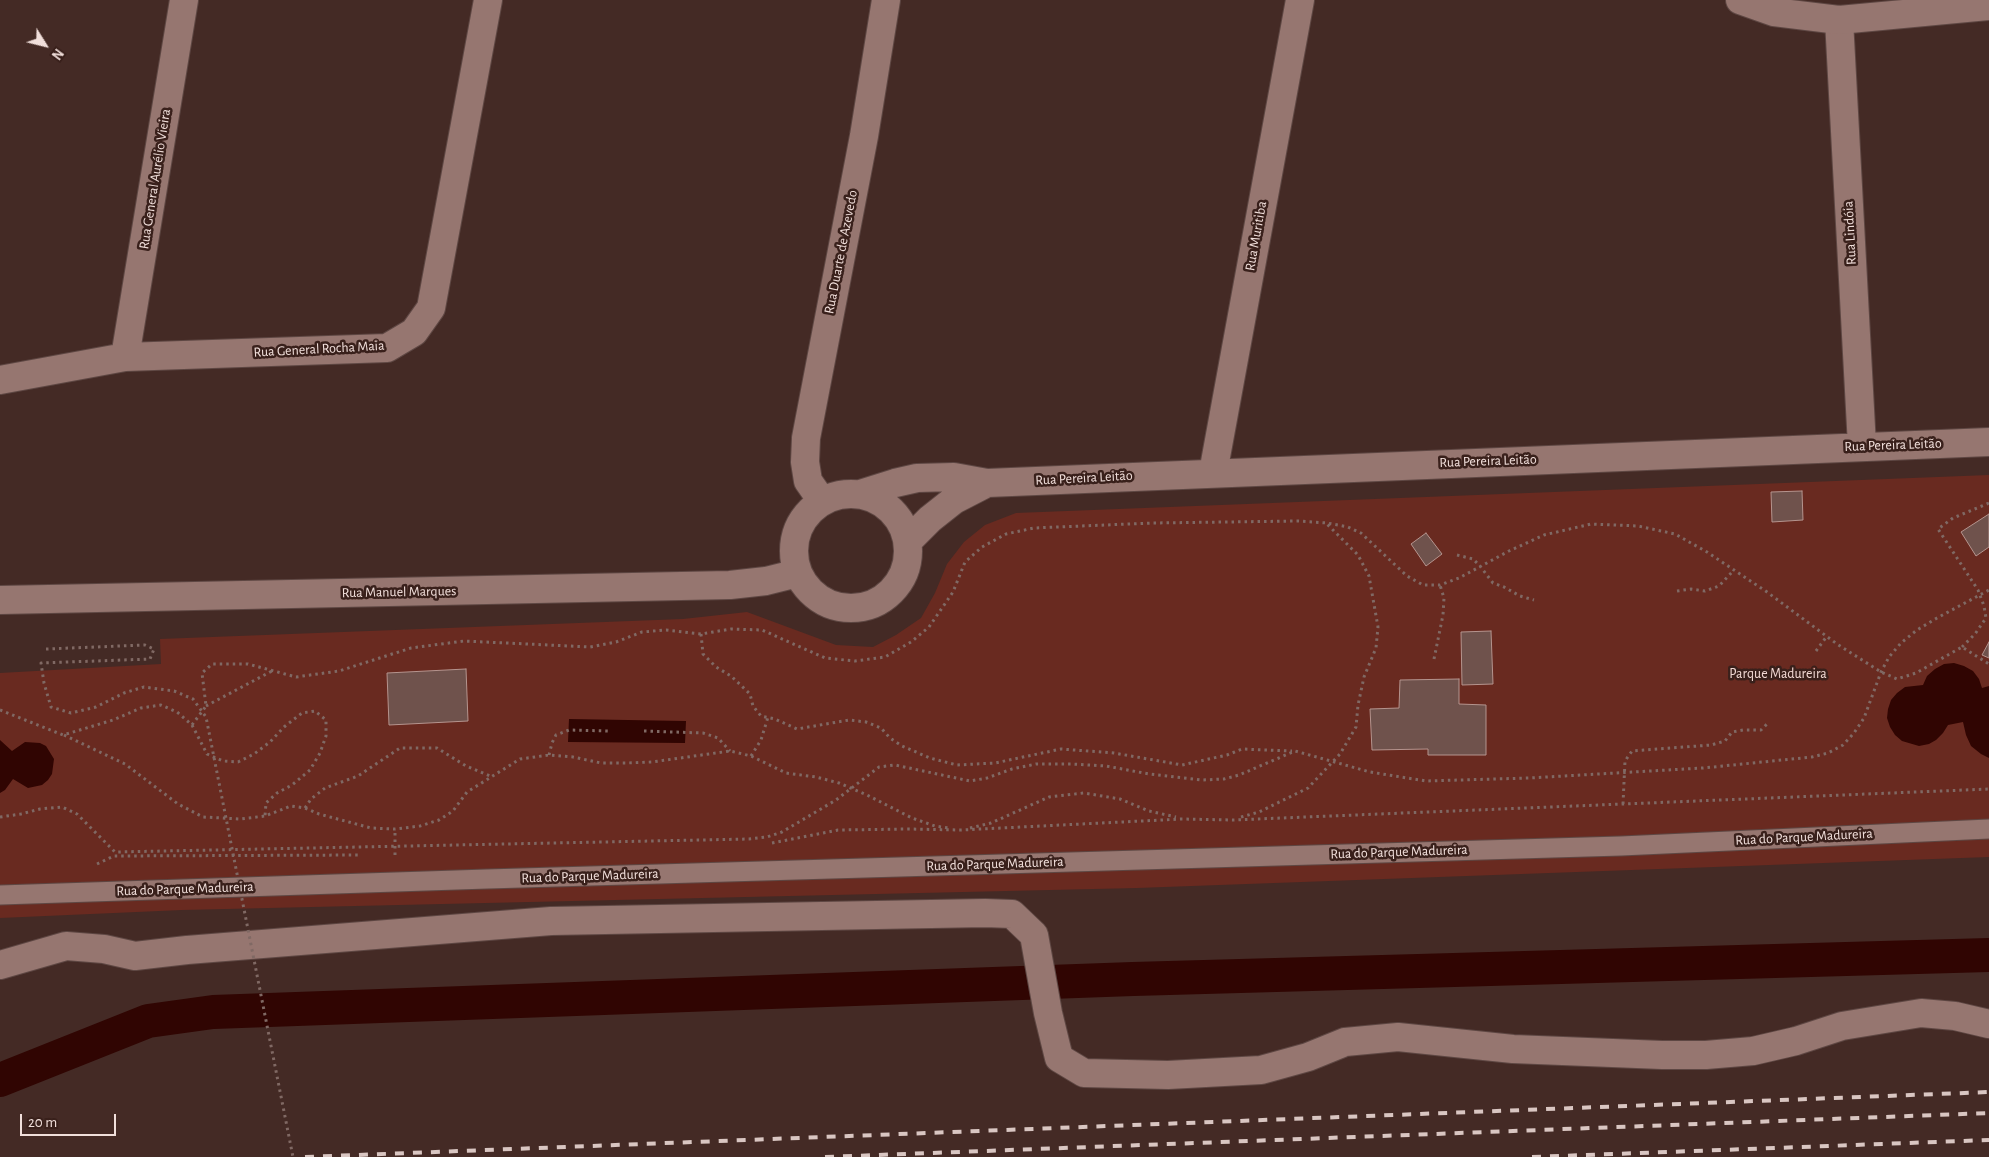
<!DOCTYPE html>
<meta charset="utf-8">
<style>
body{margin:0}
#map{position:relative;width:1989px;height:1157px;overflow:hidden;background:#442a25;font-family:"Alegreya Sans",sans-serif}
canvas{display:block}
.north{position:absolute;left:20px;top:20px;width:50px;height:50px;-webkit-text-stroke:4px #39201b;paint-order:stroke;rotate:126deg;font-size:14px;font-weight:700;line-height:20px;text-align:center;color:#f1dfdb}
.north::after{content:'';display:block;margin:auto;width:18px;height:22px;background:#f1dfdb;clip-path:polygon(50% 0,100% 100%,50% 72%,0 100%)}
.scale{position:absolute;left:20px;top:1114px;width:96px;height:22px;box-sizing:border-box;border:2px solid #f1dfdb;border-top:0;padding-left:6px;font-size:15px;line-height:18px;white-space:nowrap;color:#f1dfdb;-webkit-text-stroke:4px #39201b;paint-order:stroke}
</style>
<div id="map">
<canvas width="1989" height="1157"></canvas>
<div class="north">N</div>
<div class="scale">20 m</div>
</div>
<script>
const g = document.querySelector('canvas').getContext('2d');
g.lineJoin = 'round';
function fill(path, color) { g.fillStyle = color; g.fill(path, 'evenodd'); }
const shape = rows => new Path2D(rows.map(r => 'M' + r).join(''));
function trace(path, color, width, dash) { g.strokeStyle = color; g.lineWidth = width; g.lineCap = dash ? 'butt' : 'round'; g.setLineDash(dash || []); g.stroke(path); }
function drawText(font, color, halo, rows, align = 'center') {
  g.font = font + ' "Alegreya Sans",sans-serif'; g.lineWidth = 5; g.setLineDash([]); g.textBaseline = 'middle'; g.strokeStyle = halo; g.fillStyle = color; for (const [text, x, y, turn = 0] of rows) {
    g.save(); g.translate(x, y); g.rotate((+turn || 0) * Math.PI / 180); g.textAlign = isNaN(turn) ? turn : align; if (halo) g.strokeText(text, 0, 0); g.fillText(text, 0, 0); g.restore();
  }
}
fill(shape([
 [1989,475,1989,857,1137,888,182,910,0,918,0,673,161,664,160,639,683,619,747,612,836,645,873,647,896,635,921,618,935,593,947,564,964,542,985,525,1016,513]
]), '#692a20');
fill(shape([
 [1954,663,1964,666,1973,671,1979,679,1982,688,1989,686,1989,758,1981,754,1971,746,1966,735,1963,722,1948,725,1943,733,1936,740,1929,744,1919,746,1902,741,1895,735,1890,727,1887,718,1888,709,1891,700,1897,693,1905,687,1923,685,1927,676,1935,669,1944,664],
 [569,719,686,721,685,743,568,742],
 [0,740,12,751,25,742,40,743,46,746,54,759,52,774,48,780,42,785,28,788,13,779,5,790,0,793]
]), '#300502');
trace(shape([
 [0,1080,148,1021,213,1012,1133,979,1989,955]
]), '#300502', 34);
const building = shape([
 [1802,491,1803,520,1772,522,1771,492,1802,491],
 [1989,514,1989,547,1976,556,1961,532,1989,514],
 [1426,533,1442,554,1426,566,1411,544,1426,533],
 [1491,631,1493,684,1462,685,1461,632,1491,631],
 [1989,642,1989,658,1982,655,1989,642],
 [466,669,468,721,389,725,387,673,466,669],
 [1459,679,1459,704,1486,705,1486,755,1428,755,1428,749,1372,750,1370,709,1399,708,1400,680,1459,679]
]);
fill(building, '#6f524c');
trace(building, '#b5948e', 1);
const lane = shape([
 [0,895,487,879,1621,846,1989,829]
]);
const street = shape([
 [1839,20,1862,446],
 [125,357,184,0],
 [0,380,125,357,387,348,414,332,431,308,488,0],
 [1213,473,1300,0],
 '794 551a57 57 0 1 1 114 0a57 57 0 1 1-114 0Z',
 [860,494,895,483,917,478,954,477,987,483,1989,442],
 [822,501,808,481,805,462,806,438,864,136,886,0],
 [908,541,930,519,954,500,987,483],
 [0,600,730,585,766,581,798,573],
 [0,965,66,946,104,949,135,956,187,950,551,921,985,913,1012,914,1034,935,1048,1013,1059,1058,1084,1073,1168,1075,1261,1070,1308,1057,1345,1042,1398,1037,1513,1049,1662,1055,1706,1055,1753,1051,1796,1041,1842,1026,1921,1013,1955,1016,1989,1024]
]);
const secondary = shape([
 [1740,0,1774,12,1839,20,1989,6]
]);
trace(lane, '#5e4743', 21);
trace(street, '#5e4743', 30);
trace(secondary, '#5e4743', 30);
trace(shape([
 [1457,555,1473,559,1480,566,1493,583,1504,587,1520,596,1534,600],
 [1677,591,1691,589,1705,591,1719,586,1733,571],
 [701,634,703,654,716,667,731,676,750,694,753,706,761,716,775,719,797,729,849,720,866,722,881,728,890,738,902,746,930,758,957,765,995,763,1061,749,1114,753,1182,765,1227,755,1242,749,1292,751],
 [1962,647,1975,634,1986,618,1984,606,1978,590,1938,529,1953,518,1989,503],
 [1816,651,1827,636],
 [1434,659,1443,615,1444,598,1440,585],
 [206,706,272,671],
 [0,710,63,735,113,720,141,708,161,705,177,712,192,725,206,706,202,673,212,664,248,664,296,677,339,671,411,648,464,641,590,647,616,642,642,632,666,630,701,634,731,629,762,630,825,658,855,661,885,657,911,642,929,627,953,592,965,562,982,547,1006,534,1034,528,1153,523,1298,521,1327,523,1348,527,1361,533,1407,576,1423,585,1440,585,1459,578,1509,551,1544,535,1591,524,1638,526,1675,534,1707,552,1767,592,1837,644,1881,672,1897,679,1916,673,1962,647,1989,664],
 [192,725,207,754,223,761,238,762,254,754,270,742,284,727,302,713,315,711,326,720,326,736,320,753,310,770,292,785,277,793,266,803,265,816],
 [644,731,703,733,718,738,730,751],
 [64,735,125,764,178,804,203,817,240,819,265,816,291,806,305,808,319,814,371,828,395,829,420,826,439,820,453,811,467,792,520,759,549,755,573,757,601,763,626,763,652,762,730,751,751,756,786,773,816,777,839,783,867,795,912,818,935,826,949,828],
 [549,755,552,743,556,735,569,730,610,731],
 [751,756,761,740,768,717],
 [1623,804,1625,761,1632,751,1711,745,1725,741,1732,732,1743,730,1761,730,1767,724],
 [305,808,311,799,325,788,358,776,400,748,437,748,466,766,490,776],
 [0,817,21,814,40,809,62,807,77,814,115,852,749,839,767,837,782,832,836,800,879,767,895,765,970,781,987,778,1012,769,1036,764,1072,764,1106,766,1149,774,1202,780,1224,779,1239,775,1295,751,1370,772,1426,781,1530,778,1703,768,1812,757,1828,753,1843,745,1854,733,1864,718,1881,672,1889,657,1901,643,1917,630,1937,618,1989,590],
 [1241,817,1259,812,1308,788,1340,754,1356,727,1358,705,1364,677,1376,648,1378,627,1369,576,1358,555,1327,524],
 [970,828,991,823,1049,797,1084,793,1120,799,1149,811,1176,817],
 [772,843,838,830,908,829,961,830,1182,819,1233,820,1989,789],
 [395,855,395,829],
 [97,864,114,856,361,855]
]), '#806964', 3, [2.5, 4]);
trace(lane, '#967670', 19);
trace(street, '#967670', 28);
trace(secondary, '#967670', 28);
trace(shape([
 [305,1157,1989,1092],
 [825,1157,1989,1113],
 [1532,1157,1989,1140]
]), '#d9c6c2', 4, [9, 9]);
trace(shape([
 [46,649,145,645,154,649,150,659,41,663,44,683,51,707,71,713,96,707,124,693,144,687,174,691,193,699,206,717,293,1157]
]), '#806964', 3, [2.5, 4]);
drawText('14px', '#f1dfdb', '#39201b', [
 ["Rua General Aurélio Vieira",155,179,-81],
 ["Rua Lindóia",1850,233,-93],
 ["Rua Muritiba",1256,236,-80],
 ["Rua Duarte de Azevedo",841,252,-79],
 ["Rua General Rocha Maia",319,349,-3],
 ["Rua Pereira Leitão",1893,445,-2],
 ["Rua Pereira Leitão",1488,461,-2],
 ["Rua Pereira Leitão",1084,478,-3],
 ["Rua Manuel Marques",399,592,-1],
 ["Rua do Parque Madureira",1804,837,-3],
 ["Rua do Parque Madureira",1399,852,-2],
 ["Rua do Parque Madureira",995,864,-2],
 ["Rua do Parque Madureira",590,876,-2],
 ["Rua do Parque Madureira",185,889,-2]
]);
drawText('14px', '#f2d9d4', '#39201b', [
 ["Parque Madureira",1778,674]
]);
</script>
